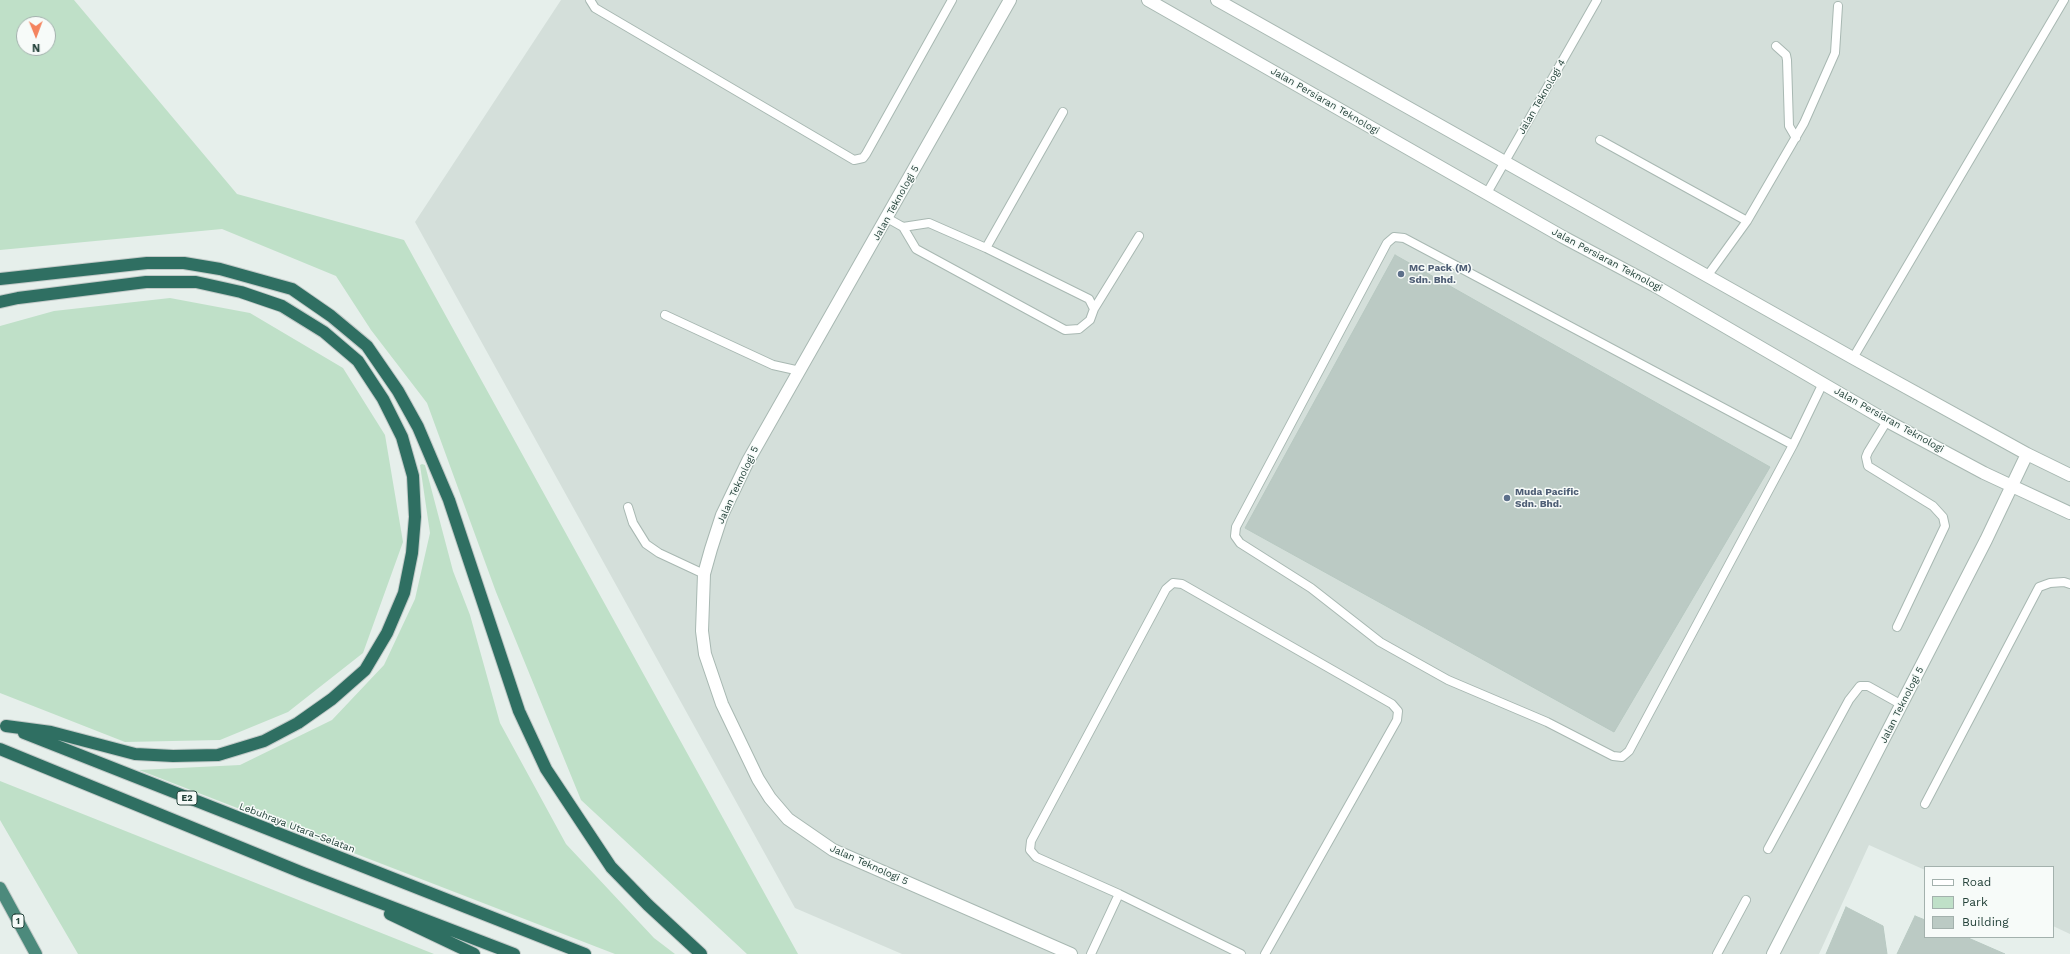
<!DOCTYPE html>
<meta charset="utf-8">
<style>
body{margin:0}
#map{position:relative;width:2070px;height:954px;overflow:hidden;background:#e6efeb;font-family:"Work Sans",sans-serif}
canvas{display:block}
.legend{position:absolute;left:1924px;top:866px;width:130px;height:72px;box-sizing:border-box;background:#f7fbf9;border:1px solid #a3b1ad;margin:0;padding:5px 7px;list-style:none;font-size:12px;color:#24423a}
.legend li{display:flex;align-items:center;gap:8px;height:20px}
.legend b{width:20px;border:1px solid #a3b1ad}
.north{position:absolute;left:16px;top:16px;width:40px;height:40px;box-sizing:border-box;background:#f7fbf9;border:1px solid #a3b1ad;border-radius:50%;rotate:179deg;font-size:11px;font-weight:700;line-height:16px;text-align:center;color:#24423a}
.north::after{content:'';display:block;margin:auto;width:14px;height:18px;background:#f4845f;clip-path:polygon(50% 0,100% 100%,50% 72%,0 100%)}
</style>
<div id="map">
<canvas width="2070" height="954"></canvas>
<ul class="legend">
<li><b style="height:5px;background:#fff"></b>Road</li>
<li><b style="height:11px;background:#bfe0c8"></b>Park</li>
<li><b style="height:11px;background:#bbcac4"></b>Building</li>
</ul>
<div class="north">N</div>
</div>
<script>
const g = document.querySelector('canvas').getContext('2d');
g.lineJoin = 'round';
function fill(path, color) { g.fillStyle = color; g.fill(path, 'evenodd'); }
const shape = rows => new Path2D(rows.map(r => 'M' + r).join(''));
function trace(path, color, width, dash) { g.strokeStyle = color; g.lineWidth = width; g.lineCap = dash ? 'butt' : 'round'; g.setLineDash(dash || []); g.stroke(path); }
function drawText(font, color, halo, rows, align = 'center') {
  g.font = font + ' "Work Sans",sans-serif'; g.lineWidth = 3; g.setLineDash([]); g.textBaseline = 'middle'; g.strokeStyle = halo; g.fillStyle = color; for (const [text, x, y, turn = 0] of rows) {
    g.save(); g.translate(x, y); g.rotate((+turn || 0) * Math.PI / 180); g.textAlign = isNaN(turn) ? turn : align; if (halo) g.strokeText(text, 0, 0); g.fillText(text, 0, 0); g.restore();
  }
}
fill(shape([
 [561,0,2070,0,2070,934,2053,926,2053,867,1925,867,1925,870,1869,845,1819,954,902,954,795,908,415,222]
]), '#d4dfda');
fill(shape([
 [0,0,74,0,237,194,404,240,798,954,747,954,581,800,496,592,427,403,371,330,336,276,222,229,0,250],
 [24,24,48,24,48,48,24,48],
 [170,298,250,313,343,368,385,435,403,542,363,653,288,712,220,740,125,742,0,693,0,326,54,311],
 [422,464,425,465,453,571,470,615,500,723,566,844,654,938,675,954,615,954,139,770,240,765,332,720,384,665,415,599,430,533,420,465],
 [0,781,434,954,78,954,0,820]
]), '#bfe0c8');
const building = shape([
 [1395,255,1770,467,1614,732,1245,528,1395,255],
 [1846,907,1883,926,1887,954,1826,954,1846,907],
 [1915,916,1925,920,1925,937,1966,937,2005,954,1897,954,1915,916]
]);
fill(building, '#bbcac4');
trace(building, '#b8c9c2', 1);
const service = shape([
 [590,0,595,8,854,160,863,158,866,154,952,0],
 [1776,46,1786,55,1787,60,1789,126,1796,138],
 [1600,140,1747,221],
 [1487,193,1597,0],
 [887,218,903,227,916,249,1065,330,1079,329,1090,320,1094,309,1089,299,986,248,929,223,903,227],
 [986,248,1063,112],
 [1708,275,1747,221,1804,123,1835,53,1838,6],
 [1094,309,1139,236],
 [665,315,773,365,800,371],
 [1853,358,2064,0],
 [1887,421,1868,452,1866,457,1868,466,1933,506,1943,517,1945,526,1897,627],
 [1793,445,1404,238,1394,237,1387,243,1236,527,1235,536,1240,543,1311,588,1380,642,1448,680,1547,722,1613,756,1622,757,1629,751,1793,445,1823,383],
 [628,507,633,523,646,544,659,553,704,574],
 [1925,804,2039,587,2050,583,2064,582,2070,584],
 [1768,849,1849,700,1860,686,1868,686,1902,705],
 [1091,954,1119,894],
 [1241,954,1119,894,1036,857,1030,850,1031,841,1166,589,1173,583,1182,584,1392,704,1398,711,1397,720,1265,954],
 [1717,954,1746,900]
]);
const minor = shape([
 [1010,0,748,461,722,515,711,549,704,574,702,631,705,654,722,704,758,779,770,798,788,819,833,850,1071,954],
 [1148,0,1563,237,1657,287,1887,421,1984,473,2070,513],
 [1217,0,1853,358,2027,454,2070,475],
 [1773,954,1986,540,2027,454]
]);
const trunk = shape([
 [0,888,36,954]
]);
const motorway = shape([
 [0,279,147,263,184,263,220,269,292,289,331,316,367,346,398,391,418,427,449,500,519,711,546,769,611,867,648,905,701,954],
 [0,302,18,298,146,282,196,282,241,292,282,306,324,332,358,361,383,399,402,437,413,476,415,517,412,553,404,593,387,633,365,670,332,699,298,723,264,741,218,755,173,756,135,754,51,732,6,726],
 [24,733,585,954],
 [0,749,303,873,514,954],
 [390,914,474,954]
]);
trace(service, '#a8b8b2', 10);
trace(minor, '#a8b8b2', 14);
trace(trunk, '#c2cac8', 14);
trace(motorway, '#c2cac8', 14);
trace(service, '#fff', 8);
trace(minor, '#fff', 12);
trace(trunk, '#4c8a7c', 12);
trace(motorway, '#2f6f62', 12);
for (const [x, y, r, color] of [
 [1401,274,4,"#5c6f8a"],
 [1507,498,4,"#5c6f8a"]
]) { const dot = new Path2D(); dot.arc(x, y, r, 0, 2 * Math.PI); g.fillStyle = color; g.fill(dot); trace(dot, '#f7fbf9', 1.5); }
for (const [x, y, w] of [
 [187,798,20],
 [18,921,12]
]) { const box = new Path2D(); box.roundRect(x - w / 2, y - 7, w, 14, 3); g.fillStyle = '#f7fbf9'; g.fill(box); trace(box, '#24423a', 1); }
drawText('bold 9px', '#24423a', null, [
 ["E2",187,798],
 ["1",18,921]
]);
drawText('10px', '#24423a', '#f7fbf9', [
 ["Jalan Teknologi 4",1542,97,-60],
 ["Jalan Persiaran Teknologi",1325,101,30],
 ["Jalan Teknologi 5",896,203,-61],
 ["Jalan Persiaran Teknologi",1607,260,28],
 ["Jalan Persiaran Teknologi",1889,420,29],
 ["Jalan Teknologi 5",738,485,-65],
 ["Jalan Teknologi 5",1902,705,-63],
 ["Lebuhraya Utara–Selatan",297,828,21],
 ["Jalan Teknologi 5",869,865,24]
]);
drawText('bold 10px', '#4e5e75', '#f7fbf9', [
 ["MC Pack (M)",1409,268],
 ["Sdn. Bhd.",1409,280],
 ["Muda Pacific",1515,492],
 ["Sdn. Bhd.",1515,504]
], 'left');
</script>
